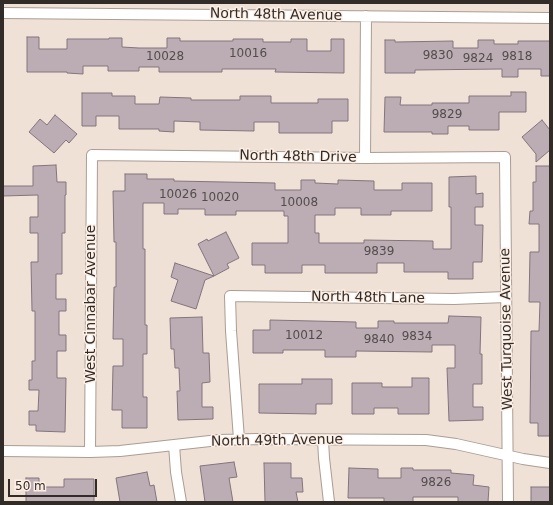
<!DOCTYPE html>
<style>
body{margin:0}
#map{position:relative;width:553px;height:505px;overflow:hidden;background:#f0e1d7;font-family:"DejaVu Sans",sans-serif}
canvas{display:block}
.frame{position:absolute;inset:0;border:4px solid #322c28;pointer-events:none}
.scale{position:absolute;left:8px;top:479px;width:89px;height:18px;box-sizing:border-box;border:2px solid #322c28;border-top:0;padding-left:5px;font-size:12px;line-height:14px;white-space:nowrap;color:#322c28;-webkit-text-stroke:3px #fdefe5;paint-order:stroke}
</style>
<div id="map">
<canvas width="553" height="505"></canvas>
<div class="frame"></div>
<div class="scale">50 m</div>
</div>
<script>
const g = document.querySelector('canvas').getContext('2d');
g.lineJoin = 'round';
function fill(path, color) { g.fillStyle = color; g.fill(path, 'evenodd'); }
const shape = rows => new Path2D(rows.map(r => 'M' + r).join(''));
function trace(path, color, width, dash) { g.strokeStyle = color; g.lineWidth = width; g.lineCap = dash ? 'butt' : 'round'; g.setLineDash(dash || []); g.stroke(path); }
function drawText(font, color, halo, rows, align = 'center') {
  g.font = font + ' "DejaVu Sans",sans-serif'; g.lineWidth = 3; g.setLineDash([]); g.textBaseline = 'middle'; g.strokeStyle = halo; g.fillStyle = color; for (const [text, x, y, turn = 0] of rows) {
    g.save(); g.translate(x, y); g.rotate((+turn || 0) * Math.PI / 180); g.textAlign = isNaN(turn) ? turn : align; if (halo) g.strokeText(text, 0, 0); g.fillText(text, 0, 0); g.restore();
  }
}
const building = shape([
 [27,37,39,37,39,49,67,49,67,39,109,39,109,38,122,38,122,47,139,48,167,48,167,38,180,38,180,41,233,41,233,39,263,39,263,42,291,42,291,39,307,39,307,51,331,51,331,39,344,39,344,73,275,72,276,69,222,69,222,72,159,72,159,67,139,67,139,71,108,71,108,66,83,66,83,74,67,73,67,72,27,72,27,37],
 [385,40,395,40,395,42,453,41,453,48,478,48,478,40,494,40,494,44,518,44,518,41,550,41,550,76,541,76,541,69,518,69,518,77,502,77,502,69,415,70,415,73,385,73,385,40],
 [511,92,526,92,526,112,499,112,499,130,469,130,469,126,448,126,448,134,432,134,432,132,384,132,385,97,401,97,400,105,432,105,432,103,469,103,469,96,511,96,511,92],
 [82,93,112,93,112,96,135,96,135,104,159,104,160,97,191,98,191,100,240,100,240,96,271,96,271,103,318,103,318,99,348,99,348,121,332,121,332,133,279,133,279,122,254,122,254,131,200,130,200,122,174,121,174,132,159,131,159,129,119,129,119,116,96,116,96,126,82,126,82,93],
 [55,115,77,134,69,143,66,140,54,153,29,132,40,119,47,125,55,115],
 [542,120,550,130,550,150,536,162,536,154,522,137,542,120],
 [56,165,57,182,66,182,66,195,65,195,65,233,62,233,62,274,56,274,56,299,66,299,66,311,59,311,59,335,66,335,66,351,57,351,57,378,66,378,65,432,36,431,36,425,29,425,29,411,38,411,39,390,29,390,29,380,32,380,32,361,35,361,35,311,32,311,31,262,38,262,38,233,30,233,30,217,38,217,38,195,3,196,3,186,33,186,33,166,56,165],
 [536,166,550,166,550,436,538,436,538,423,530,423,531,331,539,331,540,302,529,302,530,252,539,252,539,224,529,224,530,211,533,211,533,182,536,182,536,166],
 [125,174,147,174,147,179,174,179,174,181,275,183,275,190,301,190,301,180,315,180,315,183,338,184,338,180,374,181,374,190,402,190,402,183,432,183,432,211,391,211,391,215,361,215,361,208,335,208,335,215,315,215,315,233,319,233,319,243,364,243,364,240,433,241,433,249,451,249,451,207,449,207,449,177,476,176,476,194,483,193,483,207,475,207,475,225,483,225,482,262,473,262,473,279,448,279,448,272,404,272,404,263,377,263,377,273,325,273,325,265,302,265,302,273,265,273,265,265,252,265,252,243,288,243,288,216,284,216,284,211,236,211,236,215,205,215,205,209,178,209,178,214,164,214,164,203,143,203,143,249,145,249,145,325,147,325,147,354,143,354,143,397,147,397,147,428,122,428,122,410,112,410,113,366,123,366,123,339,113,339,114,287,116,287,116,242,114,242,113,191,125,191,125,174],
 [226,232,239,258,227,264,229,268,214,276,198,244,207,239,208,241,226,232],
 [175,263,214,276,205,280,196,309,171,301,178,280,171,277,175,263],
 [449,316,481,317,480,354,482,354,482,384,473,384,473,407,483,407,483,420,449,421,447,368,455,368,455,345,432,345,432,352,356,351,356,357,325,357,325,350,283,350,283,353,253,353,253,330,270,330,270,320,356,322,356,328,378,328,378,321,394,321,394,323,448,323,449,316],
 [202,317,203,353,209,353,210,382,202,383,202,407,213,407,213,419,178,420,177,391,180,391,179,368,175,368,174,349,171,349,170,318,202,317],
 [412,378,429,378,429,414,398,414,398,408,374,408,374,414,352,414,352,383,382,383,382,387,412,387,412,378],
 [302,379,332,379,332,404,316,404,316,414,259,413,259,384,302,384,302,379],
 [234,462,237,477,229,478,233,502,205,502,200,466,234,462],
 [264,463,291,463,291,478,302,478,303,492,296,492,298,502,265,502,264,463],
 [349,468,378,469,378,478,401,478,401,468,413,468,413,470,451,470,451,473,474,475,473,485,489,487,488,502,458,502,458,497,413,497,413,502,384,502,384,498,348,498,349,468],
 [147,472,150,486,154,485,157,502,120,502,116,478,147,472],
 [26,478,39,478,39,487,64,487,64,479,94,479,94,502,26,502,26,478],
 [531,487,550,487,550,502,531,502,531,487]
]);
fill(building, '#bcadb5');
trace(building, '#83747c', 1);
const street = shape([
 [3,13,550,18],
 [365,158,366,16],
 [239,439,231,331,230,296,454,299,506,297],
 [323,440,324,458,329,502],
 [174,445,176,472,181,502],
 [3,451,90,452,120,451,219,440,256,439,426,440,456,444,523,459,550,463],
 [90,452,92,155,365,158,505,157,508,502]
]);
trace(street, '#aa9d93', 12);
trace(street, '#fff', 10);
drawText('12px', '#544c4b', null, [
 ["10016",248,54],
 ["9830",438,56],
 ["10028",165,57],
 ["9818",517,57],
 ["9824",478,59],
 ["9829",447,115],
 ["10026",178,195],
 ["10020",220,198],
 ["10008",299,203],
 ["9839",379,252],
 ["10012",304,336],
 ["9834",417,337],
 ["9840",379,340],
 ["9826",436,483]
]);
drawText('14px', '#322c28', '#fdefe5', [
 ["North 48th Avenue",276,15,1],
 ["North 48th Drive",298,157,1],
 ["North 48th Lane",368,298,1],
 ["West Cinnabar Avenue",91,304,-90],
 ["West Turquoise Avenue",507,329,-91],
 ["North 49th Avenue",277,441,-1]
]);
</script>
